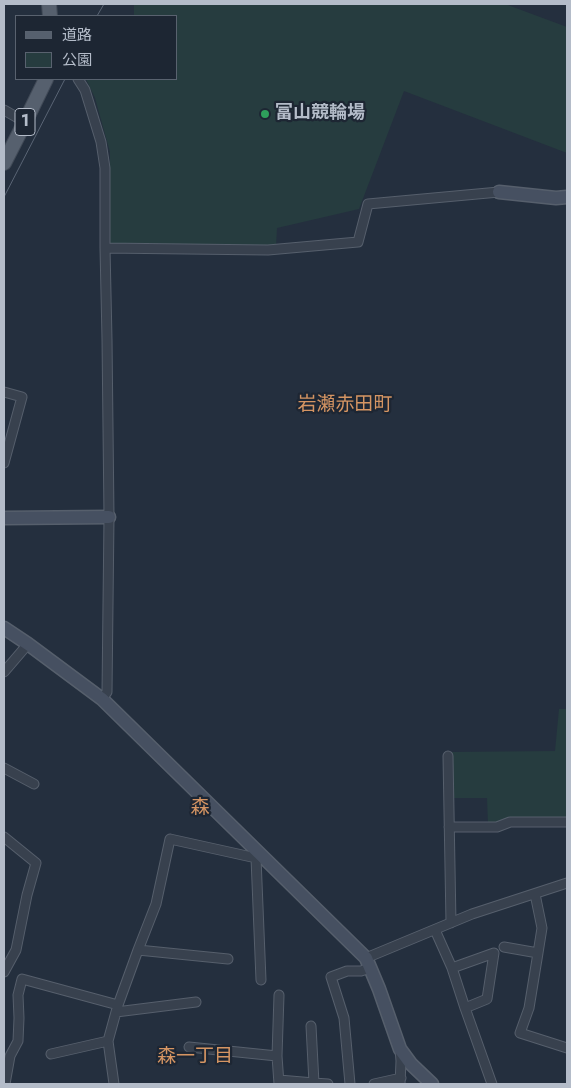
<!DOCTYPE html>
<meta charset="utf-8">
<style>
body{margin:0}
#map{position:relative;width:571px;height:1088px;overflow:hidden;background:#242f3e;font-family:Jost,"Noto Sans JP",sans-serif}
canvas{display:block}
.frame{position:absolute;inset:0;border:5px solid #b4bcc9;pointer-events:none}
.legend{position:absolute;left:15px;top:15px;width:162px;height:65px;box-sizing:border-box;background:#1d2633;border:1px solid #59626f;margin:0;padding:6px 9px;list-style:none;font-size:15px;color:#b4bcc9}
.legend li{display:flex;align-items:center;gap:10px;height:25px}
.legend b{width:25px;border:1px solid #59626f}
</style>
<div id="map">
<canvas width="571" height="1088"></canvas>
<div class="frame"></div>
<ul class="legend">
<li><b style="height:6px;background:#56606e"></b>道路</li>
<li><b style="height:14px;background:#263c3f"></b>公園</li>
</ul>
</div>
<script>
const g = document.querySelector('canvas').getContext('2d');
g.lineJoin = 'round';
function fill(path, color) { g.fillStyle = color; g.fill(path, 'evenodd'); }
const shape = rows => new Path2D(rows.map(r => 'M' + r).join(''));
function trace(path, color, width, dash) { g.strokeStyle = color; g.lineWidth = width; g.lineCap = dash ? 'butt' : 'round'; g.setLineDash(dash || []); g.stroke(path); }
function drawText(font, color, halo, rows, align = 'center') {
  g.font = font + ' Jost,"Noto Sans JP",sans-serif'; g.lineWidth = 4.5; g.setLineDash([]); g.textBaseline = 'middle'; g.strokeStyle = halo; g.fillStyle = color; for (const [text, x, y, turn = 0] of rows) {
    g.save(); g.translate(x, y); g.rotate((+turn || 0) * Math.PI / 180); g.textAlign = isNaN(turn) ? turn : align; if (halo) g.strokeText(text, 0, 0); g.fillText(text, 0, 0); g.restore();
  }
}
fill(shape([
 [134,4,505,4,567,27,567,153,404,91,359,209,277,228,276,246,110,243,110,152,95,98,86,79,176,79,176,16,134,16],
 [559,709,567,709,567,820,488,824,487,798,451,798,451,752,555,751]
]), '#263c3f');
const street = shape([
 [78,79,85,90,101,142,105,168,105,248,107,339,109,517,107,692,102,699],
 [4,110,25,122],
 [105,248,268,250,358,242,368,204,499,192],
 [4,392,22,397,4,463],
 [4,672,28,644],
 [448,756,451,923],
 [4,768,34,784],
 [449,827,497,827,510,822,567,822],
 [4,837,36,863,27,895,16,950,4,972],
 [256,858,261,980],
 [435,930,452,968,494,953,487,999,465,1008,452,968],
 [504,947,538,953,542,928,535,894],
 [138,950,156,904,170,839,256,858,260,854],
 [538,953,529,1008,520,1033,567,1048],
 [366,958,472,914,567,883],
 [118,1005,138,950,228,959],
 [465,1008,492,1084],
 [311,1026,314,1083,328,1084],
 [108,1041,116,1012,196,1002],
 [189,1047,277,1056,279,995],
 [400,1049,401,1061,400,1084],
 [51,1054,108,1041,114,1084],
 [277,1056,279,1084],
 [279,1080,314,1083],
 [5,1084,10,1056,18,1041,19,1018,18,995,22,979,118,1005,116,1012],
 [350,1084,344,1018,331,977,347,971,361,971,370,968],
 [374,1084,401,1078]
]);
const secondary = shape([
 [499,192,556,198,567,197],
 [4,518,109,517],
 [4,628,28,644,102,699,366,958,379,989,400,1049,411,1064,432,1084]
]);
const primary = shape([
 [49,4,50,16],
 [4,163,25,122,46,79]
]);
trace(street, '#565f6c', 11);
trace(secondary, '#565f6c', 15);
trace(primary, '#414a57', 16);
trace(street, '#38414e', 9);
trace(secondary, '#465061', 12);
trace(primary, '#56606e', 14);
trace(shape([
 [97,16,104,4],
 [4,197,65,79]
]), '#5a6575', 1);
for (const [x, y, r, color] of [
 [265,114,5,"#2e9e5b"]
]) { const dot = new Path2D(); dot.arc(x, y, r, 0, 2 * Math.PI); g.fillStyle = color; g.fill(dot); trace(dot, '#1d2633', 2); }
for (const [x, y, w] of [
 [25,122,20]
]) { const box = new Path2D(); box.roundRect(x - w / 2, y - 13.5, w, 27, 4); g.fillStyle = '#1d2633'; g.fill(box); trace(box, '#b4bcc9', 1); }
drawText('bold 16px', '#b4bcc9', null, [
 ["1",25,122]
]);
drawText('bold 18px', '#b4bcc9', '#1d2633', [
 ["富山競輪場",275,114]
], 'left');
drawText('19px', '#d59563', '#1d2633', [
 ["岩瀬赤田町",345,405],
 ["森",200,808],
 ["森一丁目",195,1057]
]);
</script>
